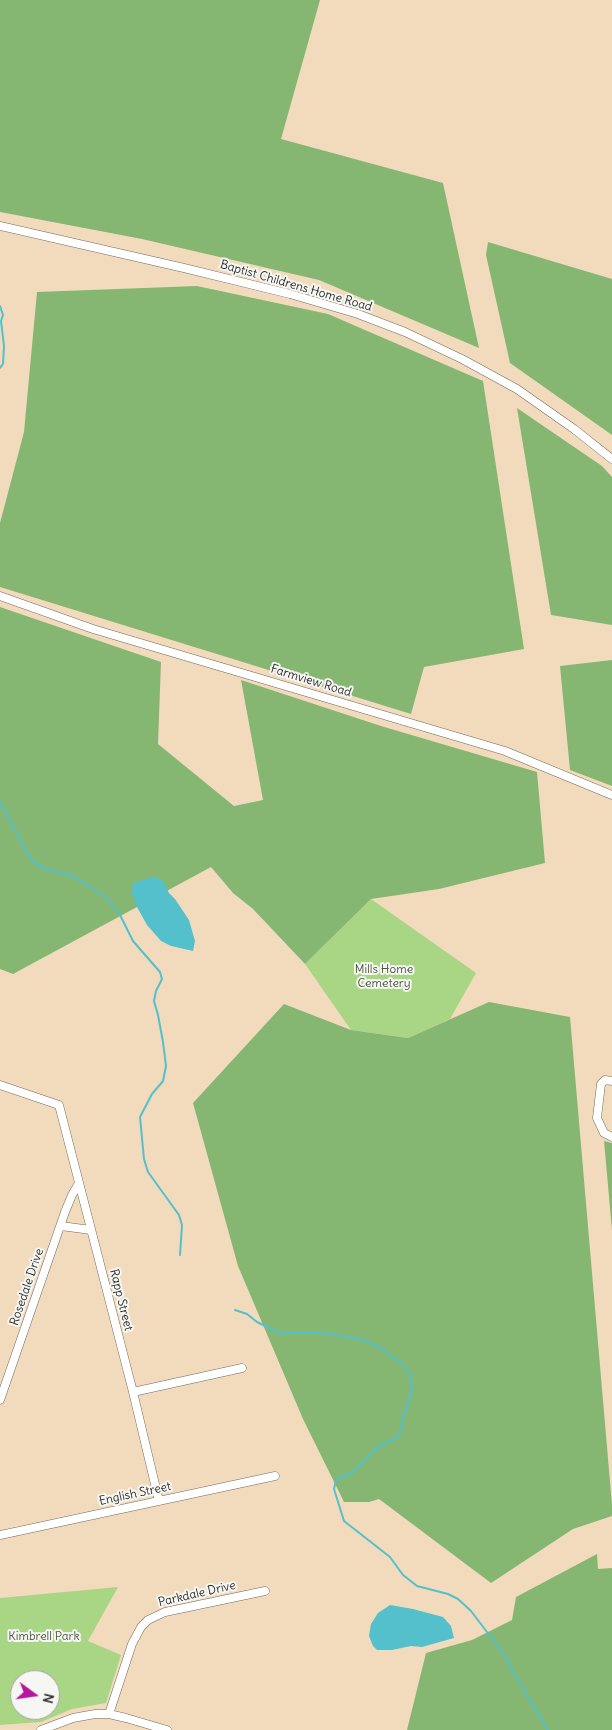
<!DOCTYPE html>
<style>
body{margin:0}
#map{position:relative;width:612px;height:1730px;overflow:hidden;background:#f2dbbc;font-family:Delius,sans-serif}
canvas{display:block}
.north{position:absolute;left:10px;top:1670px;width:50px;height:50px;box-sizing:border-box;background:#f6f6f2;border:1px solid #a5a5a2;border-radius:50%;rotate:104deg;font-size:14px;font-weight:700;line-height:20px;text-align:center;color:#2b2b2b}
.north::after{content:'';display:block;margin:auto;width:18px;height:22px;background:#b5179e;clip-path:polygon(50% 0,100% 100%,50% 72%,0 100%)}
</style>
<div id="map">
<canvas width="612" height="1730"></canvas>
<div class="north">N</div>
</div>
<script>
const g = document.querySelector('canvas').getContext('2d');
g.lineJoin = 'round';
function fill(path, color) { g.fillStyle = color; g.fill(path, 'evenodd'); }
const shape = rows => new Path2D(rows.map(r => 'M' + r).join(''));
function trace(path, color, width, dash) { g.strokeStyle = color; g.lineWidth = width; g.lineCap = dash ? 'butt' : 'round'; g.setLineDash(dash || []); g.stroke(path); }
function drawText(font, color, halo, rows, align = 'center') {
  g.font = font + ' Delius,sans-serif'; g.lineWidth = 4; g.setLineDash([]); g.textBaseline = 'middle'; g.strokeStyle = halo; g.fillStyle = color; for (const [text, x, y, turn = 0] of rows) {
    g.save(); g.translate(x, y); g.rotate((+turn || 0) * Math.PI / 180); g.textAlign = isNaN(turn) ? turn : align; if (halo) g.strokeText(text, 0, 0); g.fillText(text, 0, 0); g.restore();
  }
}
fill(shape([
 [371,899,476,973,450,1019,408,1038,351,1030,305,964],
 [118,1587,88,1641,121,1655,106,1703,72,1709,41,1722,0,1725,0,1598],
 [20,1680,50,1680,50,1710,20,1710]
]), '#a9d684');
fill(shape([
 [0,0,320,0,281,139,443,183,479,348,319,280,142,239,0,212],
 [488,242,612,279,612,435,510,363,486,255],
 [197,286,328,314,483,381,524,649,424,667,411,714,0,587,0,523,24,432,37,292],
 [517,408,602,466,612,477,612,625,551,615],
 [0,607,161,662,158,744,234,806,263,800,241,680,381,726,537,772,545,863,439,889,371,899,305,964,253,909,233,893,211,867,13,974,0,969],
 [612,660,612,786,570,770,560,666],
 [489,1002,570,1017,612,1505,612,1516,573,1529,491,1583,379,1499,369,1502,344,1502,303,1419,238,1266,193,1103,284,1004,351,1030,408,1038],
 [604,1141,612,1143,612,1230],
 [597,1554,598,1569,612,1568,612,1730,407,1730,426,1653,472,1640,512,1620,516,1597]
]), '#86b772');
fill(shape([
 [156,877,163,881,169,893,175,899,189,920,195,941,193,951,171,946,161,941,147,925,137,907,132,893,132,887,134,883,149,878],
 [390,1605,413,1609,443,1617,451,1626,454,1638,422,1647,411,1646,392,1650,377,1650,373,1646,369,1636,371,1624,378,1613]
]), '#53c0cc');
trace(shape([
 [0,306,3,315,1,321,4,346,3,364,0,368],
 [0,802,30,858,35,863,47,869,73,876,106,897,120,915,133,941,160,972,162,979,156,991,154,1001,158,1015,163,1042,166,1066,163,1081,152,1094,140,1117,144,1159,148,1172,179,1215,182,1225,180,1255],
 [235,1310,247,1314,257,1322,280,1333,325,1333,364,1340,382,1349,403,1364,410,1374,412,1387,409,1402,403,1416,402,1427,399,1435,394,1439,378,1447,353,1472,336,1480,334,1489,344,1521,390,1557,403,1575,417,1586,448,1594,458,1599,471,1611,506,1657,512,1670,548,1730]
]), '#53c0cc', 2);
const minor = shape([
 [0,226,184,268,290,294,358,314,405,332,462,359,517,389,574,429,612,459],
 [0,596,93,629,505,751,612,795],
 [612,1081,605,1080,601,1084,597,1118,604,1133,612,1137],
 [0,1085,59,1105,133,1392,159,1501],
 [61,1226,91,1230],
 [133,1392,242,1368],
 [0,1400,65,1212,72,1195,79,1183],
 [0,1535,275,1476],
 [109,1714,132,1644,141,1627,148,1620,165,1612,265,1591],
 [41,1730,73,1718,95,1714,109,1714,126,1718,167,1730]
]);
trace(minor, '#71695e', 9);
trace(minor, '#fff', 8);
drawText('12px', '#2b2b2b', '#f6f6f2', [
 ["Baptist Childrens Home Road",296,286,16],
 ["Farmview Road",311,681,17],
 ["Rosedale Drive",27,1287,-71],
 ["Rapp Street",121,1300,76],
 ["English Street",135,1494,-12],
 ["Parkdale Drive",197,1594,-13]
]);
drawText('12px', '#4a5641', '#f6f6f2', [
 ["Mills Home",384,970],
 ["Cemetery",384,984],
 ["Kimbrell Park",44,1637]
]);
</script>
